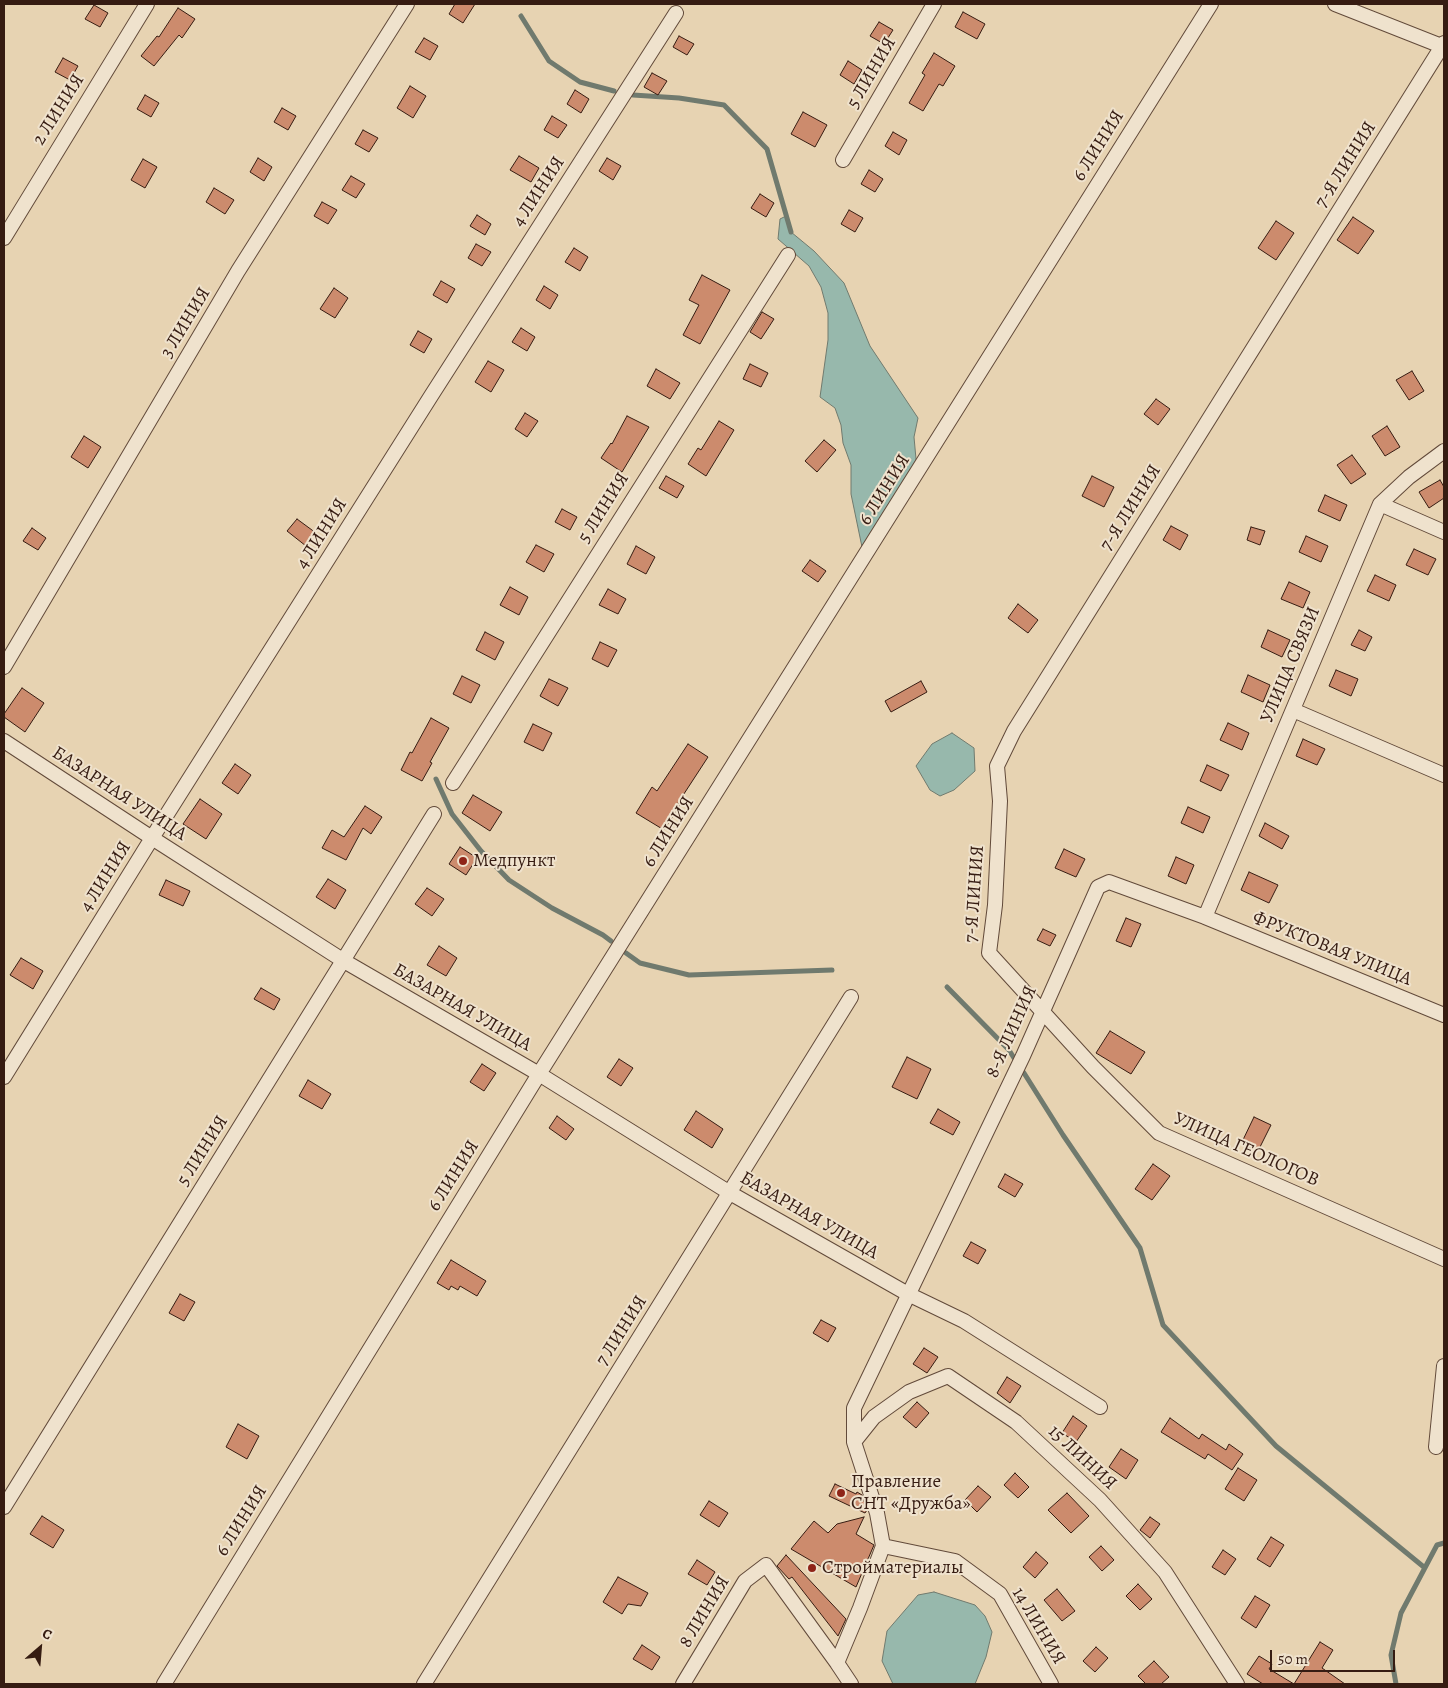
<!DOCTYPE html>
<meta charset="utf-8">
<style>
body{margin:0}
#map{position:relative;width:1448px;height:1688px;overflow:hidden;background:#e7d3b2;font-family:Alegreya,serif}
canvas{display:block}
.frame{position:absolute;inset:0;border:5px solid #361c12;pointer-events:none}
.north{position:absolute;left:15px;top:1623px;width:50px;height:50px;-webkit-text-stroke:4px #efe2cd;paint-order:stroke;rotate:27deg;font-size:14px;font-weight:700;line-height:20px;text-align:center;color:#361c12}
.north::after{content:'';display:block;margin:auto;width:18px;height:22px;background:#361c12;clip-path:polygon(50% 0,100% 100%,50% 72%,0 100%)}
.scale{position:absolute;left:1270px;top:1650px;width:125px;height:22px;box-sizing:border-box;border:2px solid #361c12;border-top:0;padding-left:6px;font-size:15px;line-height:18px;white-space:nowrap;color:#361c12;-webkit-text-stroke:4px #efe2cd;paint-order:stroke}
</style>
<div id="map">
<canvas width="1448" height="1688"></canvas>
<div class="frame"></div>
<div class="north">С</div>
<div class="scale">50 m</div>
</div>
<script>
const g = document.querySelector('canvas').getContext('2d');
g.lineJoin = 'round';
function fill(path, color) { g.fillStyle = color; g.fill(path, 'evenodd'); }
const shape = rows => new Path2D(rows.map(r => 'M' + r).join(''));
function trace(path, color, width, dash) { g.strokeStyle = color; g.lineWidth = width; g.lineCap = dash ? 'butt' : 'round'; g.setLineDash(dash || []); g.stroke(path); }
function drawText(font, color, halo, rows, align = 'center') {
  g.font = font + ' Alegreya,serif'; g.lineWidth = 4; g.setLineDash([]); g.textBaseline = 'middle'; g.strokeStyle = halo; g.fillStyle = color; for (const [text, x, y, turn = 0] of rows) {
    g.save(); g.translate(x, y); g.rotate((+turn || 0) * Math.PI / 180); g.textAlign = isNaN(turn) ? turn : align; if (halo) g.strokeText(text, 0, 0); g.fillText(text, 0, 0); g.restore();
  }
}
const water = shape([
 [786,216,791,232,814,251,844,283,870,346,918,418,914,437,917,470,874,539,862,547,851,494,851,465,843,443,841,425,835,408,820,397,828,340,828,313,821,287,809,266,778,239,780,219,786,216],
 [952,733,974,748,975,771,954,790,940,796,930,790,916,766,932,744,952,733],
 [934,1592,975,1605,985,1616,992,1632,986,1657,975,1684,893,1684,882,1661,887,1631,918,1595,934,1592]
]);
fill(water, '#97b8ac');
trace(water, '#707a6e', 1);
trace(shape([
 [521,16,549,61,580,82,614,91],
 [633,95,679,98,724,105,767,149,791,232],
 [436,779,452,814,481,851,509,880,552,908,603,935,611,941],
 [626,953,640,963,689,975,832,970],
 [947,987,1009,1050,1014,1058],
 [1024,1073,1063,1135,1140,1248,1163,1325,1276,1446,1425,1568],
 [1396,1684,1391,1655,1401,1613,1437,1545,1444,1543]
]), '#707a6e', 5);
const building = shape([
 [455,4,475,4,463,23,449,14,455,4],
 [94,5,108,13,100,27,85,19,94,5],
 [178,8,195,19,182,38,179,35,154,66,141,56,157,36,159,37,178,8],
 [963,12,985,24,977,39,955,27,963,12],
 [879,22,893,30,884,44,870,36,879,22],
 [679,36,694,44,687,55,673,47,679,36],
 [424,38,438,46,430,60,415,52,424,38],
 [934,53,955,66,943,86,939,84,923,111,909,103,925,75,922,73,934,53],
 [63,58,78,66,70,80,55,72,63,58],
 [848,61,862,70,854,84,840,75,848,61],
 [652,73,667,81,658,95,644,87,652,73],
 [410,86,426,96,413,118,397,108,410,86],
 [575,90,589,99,581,113,567,104,575,90],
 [145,95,159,103,151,117,137,109,145,95],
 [282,108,296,116,288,130,274,122,282,108],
 [803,112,827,125,815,147,791,134,803,112],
 [552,116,567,125,558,138,544,130,552,116],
 [363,130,378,138,369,152,355,144,363,130],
 [893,132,907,140,899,155,885,146,893,132],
 [519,156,539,168,531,182,510,170,519,156],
 [258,158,272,167,264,181,250,172,258,158],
 [607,158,621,166,613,180,599,171,607,158],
 [143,159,157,167,145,188,131,180,143,159],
 [869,170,883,179,875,192,861,184,869,170],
 [351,176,365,184,356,198,342,190,351,176],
 [214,188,234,200,225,214,206,202,214,188],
 [760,194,774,203,766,217,751,208,760,194],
 [322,202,337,210,328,224,314,216,322,202],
 [849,210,863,218,855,232,841,224,849,210],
 [477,215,491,224,485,235,470,226,477,215],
 [1353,217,1374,231,1358,254,1337,240,1353,217],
 [1276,221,1294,233,1276,260,1258,248,1276,221],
 [476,244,491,252,482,266,468,258,476,244],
 [574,248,588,257,580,271,565,262,574,248],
 [702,275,730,290,700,344,683,335,699,305,689,300,702,275],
 [441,281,455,289,447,303,433,295,441,281],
 [544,286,558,295,550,309,536,300,544,286],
 [334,288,348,298,335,318,320,309,334,288],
 [762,312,774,319,761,339,750,332,762,312],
 [521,328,535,337,527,351,512,342,521,328],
 [418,331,432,339,424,353,410,345,418,331],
 [488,361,504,370,491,392,475,382,488,361],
 [750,364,768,373,761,387,743,379,750,364],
 [656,369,680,383,670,399,647,386,656,369],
 [1412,371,1424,391,1409,400,1396,380,1412,371],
 [1156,399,1170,409,1158,425,1144,414,1156,399],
 [525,413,538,421,527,437,515,429,525,413],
 [627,416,649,427,622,472,601,458,611,443,612,444,627,416],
 [719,421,734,430,706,476,688,464,698,448,701,450,719,421],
 [1387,426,1400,447,1385,456,1372,436,1387,426],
 [84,436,101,447,88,468,71,457,84,436],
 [824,440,836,450,817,472,805,461,824,440],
 [1352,455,1366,474,1351,484,1337,465,1352,455],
 [666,476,684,486,677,498,659,488,666,476],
 [1092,476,1114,487,1104,507,1082,496,1092,476],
 [1440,480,1444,487,1444,498,1429,508,1419,492,1440,480],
 [1325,495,1347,505,1340,521,1318,511,1325,495],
 [562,509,577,517,570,530,555,522,562,509],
 [297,519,316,533,306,546,287,531,297,519],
 [1171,526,1188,535,1180,550,1163,540,1171,526],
 [1251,527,1265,531,1260,545,1247,540,1251,527],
 [32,528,46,538,38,550,23,541,32,528],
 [1306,536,1328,546,1321,562,1299,552,1306,536],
 [536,545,554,554,544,572,526,562,536,545],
 [636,546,655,557,646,574,627,564,636,546],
 [1414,549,1436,559,1428,575,1406,565,1414,549],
 [810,560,826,571,818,582,802,571,810,560],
 [1375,575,1396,585,1389,601,1367,591,1375,575],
 [1289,582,1310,592,1303,608,1281,599,1289,582],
 [510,587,528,597,519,615,500,605,510,587],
 [608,589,626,599,618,614,599,605,608,589],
 [1018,604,1038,620,1028,633,1008,618,1018,604],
 [1268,630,1290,640,1282,657,1261,647,1268,630],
 [1359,630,1372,637,1365,651,1351,645,1359,630],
 [485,632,504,642,495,660,476,650,485,632],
 [600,642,617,650,608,667,592,659,600,642],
 [1336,670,1358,679,1351,696,1329,686,1336,670],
 [1248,675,1270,685,1263,702,1241,692,1248,675],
 [462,676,480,685,471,703,453,694,462,676],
 [549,679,568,688,558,706,540,696,549,679],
 [921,681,927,692,891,712,885,701,921,681],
 [22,688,44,703,25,732,4,717,4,714,22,688],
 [431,718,449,728,430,762,432,763,422,781,401,770,410,752,412,753,431,718],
 [1228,723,1249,733,1242,750,1220,740,1228,723],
 [533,724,552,733,543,751,524,742,533,724],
 [1303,739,1325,749,1317,765,1296,756,1303,739],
 [688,744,708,757,678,803,680,805,664,830,636,813,652,787,657,791,688,744],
 [235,764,251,775,238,794,222,783,235,764],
 [1207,765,1229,775,1221,791,1200,781,1207,765],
 [473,795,502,812,490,831,462,813,473,795],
 [200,799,222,814,206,839,183,824,200,799],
 [365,806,382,817,371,834,363,828,346,860,322,848,332,830,344,837,365,806],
 [1188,807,1210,817,1203,833,1181,823,1188,807],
 [1265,823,1289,836,1282,849,1259,836,1265,823],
 [460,847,477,858,466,875,449,864,460,847],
 [1064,849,1085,859,1076,877,1055,868,1064,849],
 [1176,857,1194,865,1186,884,1168,876,1176,857],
 [1249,872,1278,885,1269,903,1241,890,1249,872],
 [328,879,346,890,335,909,316,897,328,879],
 [166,880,190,891,183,906,159,895,166,880],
 [427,888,444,899,432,916,415,904,427,888],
 [1126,918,1141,924,1131,947,1116,941,1126,918],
 [1043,929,1056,935,1050,946,1037,940,1043,929],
 [439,946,457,958,446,976,427,965,439,946],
 [21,958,43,971,33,989,10,975,21,958],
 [261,988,280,999,274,1010,254,999,261,988],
 [1110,1031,1145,1052,1131,1074,1096,1053,1110,1031],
 [907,1057,931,1069,917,1099,892,1087,907,1057],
 [619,1059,633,1068,621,1086,607,1077,619,1059],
 [482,1064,496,1073,484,1091,470,1082,482,1064],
 [308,1080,331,1094,322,1109,299,1096,308,1080],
 [938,1109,960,1122,953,1135,930,1123,938,1109],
 [696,1111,723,1129,712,1148,684,1130,696,1111],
 [557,1116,574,1129,566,1140,549,1128,557,1116],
 [1254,1117,1271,1125,1258,1151,1241,1144,1254,1117],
 [1153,1164,1170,1176,1152,1200,1135,1189,1153,1164],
 [1005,1174,1023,1184,1015,1197,998,1187,1005,1174],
 [971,1242,986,1250,978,1264,963,1256,971,1242],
 [451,1260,486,1281,477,1296,460,1286,458,1290,451,1286,449,1290,437,1283,451,1260],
 [180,1294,195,1302,184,1321,169,1313,180,1294],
 [821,1320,836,1328,828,1342,813,1333,821,1320],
 [924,1348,938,1357,927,1373,913,1364,924,1348],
 [1007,1377,1021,1386,1010,1403,997,1393,1007,1377],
 [917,1402,929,1413,916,1428,903,1417,917,1402],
 [1073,1416,1087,1426,1076,1442,1062,1433,1073,1416],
 [1170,1418,1199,1439,1202,1434,1226,1450,1229,1444,1243,1454,1232,1470,1208,1454,1205,1459,1161,1432,1170,1418],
 [238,1424,259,1436,247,1459,226,1447,238,1424],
 [1121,1449,1138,1460,1126,1479,1109,1467,1121,1449],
 [1238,1468,1257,1480,1244,1501,1225,1489,1238,1468],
 [1015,1473,1029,1487,1018,1498,1004,1485,1015,1473],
 [835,1484,856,1494,857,1492,862,1495,867,1510,865,1513,829,1496,835,1484],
 [978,1486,991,1497,977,1512,965,1500,978,1486],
 [1067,1493,1089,1516,1071,1533,1048,1510,1067,1493],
 [709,1501,728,1513,719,1527,700,1515,709,1501],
 [42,1516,64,1530,53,1548,30,1534,42,1516],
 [864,1517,856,1534,874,1545,856,1587,791,1549,814,1521,828,1533,837,1524,864,1517],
 [1150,1517,1160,1524,1150,1538,1140,1530,1150,1517],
 [1271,1537,1284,1545,1270,1567,1257,1559,1271,1537],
 [1101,1546,1114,1560,1102,1571,1089,1557,1101,1546],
 [1223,1550,1236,1559,1225,1575,1212,1567,1223,1550],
 [1036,1552,1048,1563,1035,1578,1023,1567,1036,1552],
 [786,1555,846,1619,838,1636,792,1577,789,1579,777,1566,786,1555],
 [697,1560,715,1572,707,1585,688,1574,697,1560],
 [618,1577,648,1593,641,1606,628,1604,622,1614,603,1602,618,1577],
 [1138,1584,1152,1599,1140,1610,1126,1596,1138,1584],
 [1057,1589,1075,1611,1062,1621,1044,1600,1057,1589],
 [1255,1596,1270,1605,1256,1628,1241,1618,1255,1596],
 [1320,1642,1333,1650,1322,1668,1345,1684,1263,1684,1247,1674,1259,1656,1272,1664,1269,1669,1294,1684,1320,1642],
 [642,1645,660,1657,652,1670,633,1659,642,1645],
 [1096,1647,1108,1658,1095,1672,1083,1661,1096,1647],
 [1154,1661,1169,1677,1161,1684,1146,1684,1138,1676,1154,1661]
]);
fill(building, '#cc8b6d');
trace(building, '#361c12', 1);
const minor = shape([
 [1335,4,1444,47],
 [1444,43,1014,731,997,766,1000,801,995,905,989,953,1093,1067,1159,1133,1444,1259],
 [843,160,934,4],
 [4,238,147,4],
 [1380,504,1444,532],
 [4,667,238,271,407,4],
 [1293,710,1444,775],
 [4,741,152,838,344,961,539,1074,730,1193,908,1294,964,1321,1100,1407],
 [453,783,788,255],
 [1205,917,1380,504,1409,477,1444,451],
 [4,1077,152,838,431,396,676,13],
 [854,1442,874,1417,909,1392,948,1376,1016,1422,1100,1500,1165,1572,1237,1684],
 [1436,1447,1444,1366],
 [4,1507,434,814],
 [883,1546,955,1561,1000,1594,1051,1684],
 [837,1663,860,1608,883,1546,877,1513,854,1442,854,1408,1023,1056,1098,887,1109,882,1205,917,1444,1015],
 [164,1684,539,1074,1211,4],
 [424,1684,851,997],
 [683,1684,745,1581,766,1565,837,1663,851,1684]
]);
trace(minor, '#624a3a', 16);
trace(minor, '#efe2cd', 14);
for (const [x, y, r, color] of [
 [463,861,5,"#8f2418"],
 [841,1493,5,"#8f2418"],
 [812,1568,5,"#8f2418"]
]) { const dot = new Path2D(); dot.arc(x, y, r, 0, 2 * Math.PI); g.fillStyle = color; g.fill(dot); trace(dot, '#efe2cd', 2); }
drawText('19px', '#361c12', '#efe2cd', [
 ["5 ЛИНИЯ",872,73,-60],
 ["2 ЛИНИЯ",59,110,-58],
 ["6 ЛИНИЯ",1099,146,-58],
 ["7-Я ЛИНИЯ",1346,165,-58],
 ["4 ЛИНИЯ",539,192,-57],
 ["3 ЛИНИЯ",186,323,-59],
 ["6 ЛИНИЯ",885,490,-58],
 ["5 ЛИНИЯ",604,508,-58],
 ["7-Я ЛИНИЯ",1131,508,-58],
 ["4 ЛИНИЯ",322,534,-58],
 ["УЛИЦА СВЯЗИ",1291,665,-67],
 ["БАЗАРНАЯ УЛИЦА",119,794,33],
 ["6 ЛИНИЯ",669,832,-58],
 ["4 ЛИНИЯ",106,877,-58],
 ["7-Я ЛИНИЯ",975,894,-86],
 ["ФРУКТОВАЯ УЛИЦА",1332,949,22],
 ["БАЗАРНАЯ УЛИЦА",462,1008,30],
 ["8-Я ЛИНИЯ",1012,1032,-66],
 ["УЛИЦА ГЕОЛОГОВ",1246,1150,24],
 ["5 ЛИНИЯ",203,1151,-58],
 ["6 ЛИНИЯ",454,1176,-58],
 ["БАЗАРНАЯ УЛИЦА",809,1216,30],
 ["7 ЛИНИЯ",622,1331,-58],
 ["15 ЛИНИЯ",1082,1458,43],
 ["6 ЛИНИЯ",242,1521,-58],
 ["8 ЛИНИЯ",705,1612,-59],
 ["14 ЛИНИЯ",1038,1626,59]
]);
drawText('19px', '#361c12', '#efe2cd', [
 ["Медпункт",473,861],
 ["Правление",851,1482],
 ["СНТ «Дружба»",851,1504],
 ["Стройматериалы",822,1568]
], 'left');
</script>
